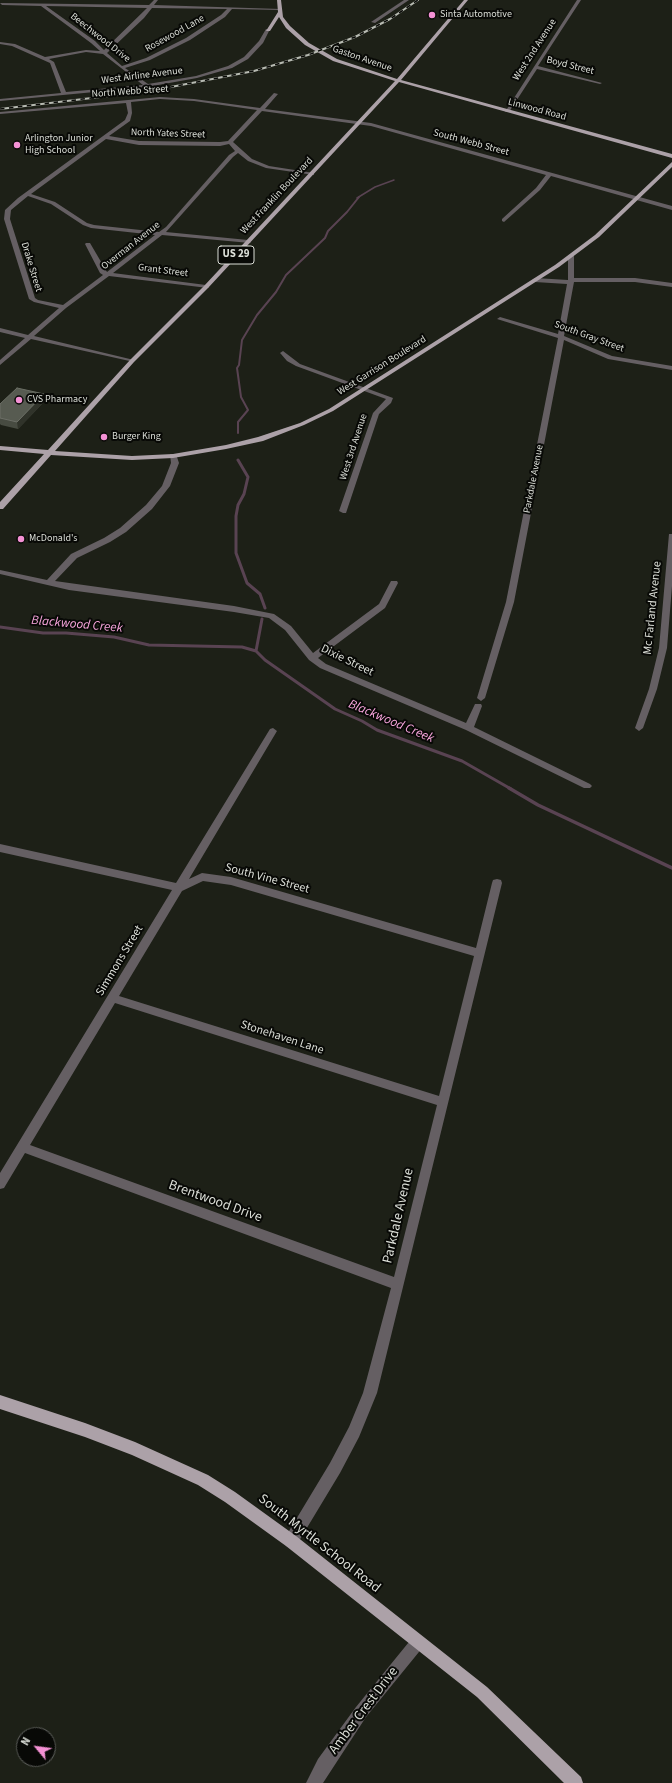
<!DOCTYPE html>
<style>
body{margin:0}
#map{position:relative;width:672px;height:1783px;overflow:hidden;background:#1d2017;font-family:"Source Sans 3",sans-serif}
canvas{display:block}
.north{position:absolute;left:16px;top:1727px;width:40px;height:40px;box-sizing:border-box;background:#080906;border:1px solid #5c5e5a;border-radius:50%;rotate:299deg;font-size:11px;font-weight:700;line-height:16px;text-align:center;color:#dbded7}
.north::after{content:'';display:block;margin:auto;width:14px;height:18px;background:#f491d4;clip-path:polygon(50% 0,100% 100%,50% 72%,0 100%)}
</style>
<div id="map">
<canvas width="672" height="1783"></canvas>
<div class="north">N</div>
</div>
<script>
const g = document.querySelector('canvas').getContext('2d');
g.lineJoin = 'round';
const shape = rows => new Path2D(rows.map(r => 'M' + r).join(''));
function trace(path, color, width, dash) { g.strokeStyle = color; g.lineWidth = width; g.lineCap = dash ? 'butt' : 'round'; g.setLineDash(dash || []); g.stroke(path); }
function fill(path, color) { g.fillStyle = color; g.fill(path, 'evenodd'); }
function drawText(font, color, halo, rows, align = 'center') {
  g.font = font + ' "Source Sans 3",sans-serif'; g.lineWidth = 4; g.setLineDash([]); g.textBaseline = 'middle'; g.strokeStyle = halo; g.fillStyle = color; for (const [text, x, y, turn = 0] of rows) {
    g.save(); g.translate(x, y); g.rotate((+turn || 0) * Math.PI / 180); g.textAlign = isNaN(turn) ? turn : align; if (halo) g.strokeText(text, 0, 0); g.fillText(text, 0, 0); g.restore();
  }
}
trace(shape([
 [357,198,375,187,394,180]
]), '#594352', 1.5);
trace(shape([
 [238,433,238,422,248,410,241,397,237,368,239,365,242,340,257,315,276,292,286,275,325,238,328,231,347,212,359,197]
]), '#594352', 2);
trace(shape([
 [238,460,248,477,244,494,238,505,236,516,236,553,247,583,260,594,265,608],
 [0,627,43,633,66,633,114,637,149,645,242,647,256,651,265,660,335,709,362,721,377,730,462,761,511,789],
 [256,651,262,619]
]), '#594352', 3);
trace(shape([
 [509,788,538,805,672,868]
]), '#594352', 3.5);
fill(shape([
 [154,0,158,0,154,5,281,9,279,10,232,9,225,17,190,40,150,60,125,68,148,84,196,76,228,66,244,57,259,41,266,29,270,29,263,43,248,59,232,68,197,78,147,87,0,101,0,99,61,93,50,63,12,46,0,44,0,42,15,44,45,57,86,50,100,51,91,43,41,6,2,5,0,3,149,5,154,0],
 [46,6,147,8,104,50,95,41,46,6],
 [152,8,227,9,221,15,186,38,146,58,122,66,107,53,144,18,152,8],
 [86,52,103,54,143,85,66,92,54,62,49,59,86,52],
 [404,0,409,0,375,23,371,22,404,0],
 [577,0,581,0,538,66,602,83,600,84,537,69,509,112,505,112,577,0],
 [274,93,278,94,265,109,371,123,672,206,672,210,551,176,540,190,504,222,502,221,502,219,536,188,546,175,371,126,262,111,233,142,252,159,269,166,314,173,314,175,266,168,248,161,238,153,233,157,166,232,248,240,251,242,250,243,162,235,113,273,206,285,209,287,208,288,109,276,66,308,34,336,134,360,134,362,31,339,0,365,0,360,25,338,0,332,0,328,28,335,59,308,34,302,29,299,4,219,5,210,18,198,125,120,128,113,126,103,0,114,0,112,160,97,194,99,260,108,274,93],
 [160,99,194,101,257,110,228,141,220,142,139,141,109,136,130,121,132,113,131,102,160,99],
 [106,139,139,145,220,146,229,144,235,151,229,155,166,227,159,232,94,225,87,223,55,202,31,194,106,139],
 [28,196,51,204,83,225,91,228,155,235,107,272,90,243,86,243,85,244,100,273,103,275,63,305,38,300,35,298,10,219,11,210,28,196],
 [571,254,574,256,574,278,635,278,672,283,672,287,635,282,574,282,564,336,612,356,672,366,672,370,608,359,564,340,514,602,485,698,481,701,477,698,506,602,558,338,497,319,500,317,558,334,567,284,535,282,532,280,535,278,568,280,568,256,571,254],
 [283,351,300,364,393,398,391,403,379,414,346,513,343,513,339,511,373,413,386,399,296,366,287,361,281,354,280,353,283,351],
 [170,454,176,454,179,463,170,486,152,509,126,532,110,542,77,558,55,581,234,606,274,614,291,626,313,653,379,604,391,581,397,581,398,583,385,608,318,658,326,664,466,723,475,704,481,704,482,706,474,727,590,784,592,786,590,788,584,788,466,730,320,668,309,660,285,630,269,618,234,612,69,590,0,574,0,570,47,580,71,554,104,538,120,528,146,505,162,486,171,463,170,454],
 [669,534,672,534,672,586,667,648,657,689,643,728,639,731,635,728,649,689,659,648,669,534],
 [273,728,277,731,189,879,202,873,231,877,476,948,492,883,493,880,497,879,501,880,502,883,377,1393,359,1437,340,1473,296,1546,291,1548,286,1546,284,1541,286,1536,330,1463,349,1427,363,1393,391,1288,25,1153,4,1188,0,1189,0,1173,172,890,0,852,0,844,176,883,270,729,273,728],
 [203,881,231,885,474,956,439,1096,119,996,182,891,203,881],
 [115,1003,437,1105,394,1277,30,1145,115,1003],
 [418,1635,423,1637,425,1642,423,1647,366,1717,323,1783,306,1783,318,1759,356,1707,413,1637,418,1635]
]), '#655f63');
fill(shape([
 [277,0,281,0,283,17,290,26,309,43,337,59,397,79,464,0,468,0,401,80,672,154,672,158,399,82,208,288,134,362,55,451,132,456,173,454,226,445,258,437,300,423,329,409,555,265,595,235,672,162,672,167,599,237,559,267,333,411,304,425,263,441,226,449,173,458,132,460,51,455,3,509,0,509,0,502,44,454,0,450,0,446,48,450,130,360,204,286,395,81,333,61,305,45,286,28,279,17,270,31,266,31,278,12,277,0],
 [0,1395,85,1423,135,1442,208,1475,235,1492,296,1536,487,1687,581,1777,583,1783,564,1783,477,1697,286,1546,225,1502,198,1485,132,1455,85,1437,0,1409,0,1395]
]), '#aca1a8');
const rail = shape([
 [0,109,150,91,254,71,308,55,355,37,390,19,418,0]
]);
trace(rail, '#b8bbb3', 2);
trace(rail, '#080906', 1.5, [4.5]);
fill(shape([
 [44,394,45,401,18,429,1,425,0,424,0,404]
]), '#474b41');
fill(shape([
 [44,394,45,401,18,429,17,422]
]), '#30332a');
const building = shape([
 [17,388,44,394,17,422,0,418,0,404,17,388]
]);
fill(building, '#575b51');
trace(building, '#6c6f66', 1);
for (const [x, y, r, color] of [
 [432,15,4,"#f491d4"],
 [17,145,4,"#f491d4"],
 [19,400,4,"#f491d4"],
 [104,437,4,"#f491d4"],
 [21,539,4,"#f491d4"]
]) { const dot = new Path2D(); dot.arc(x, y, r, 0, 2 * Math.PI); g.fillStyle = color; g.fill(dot); trace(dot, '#080906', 1.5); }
drawText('10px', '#dbded7', '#080906', [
 ["Sinta Automotive",440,15],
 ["Arlington Junior",25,139],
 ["High School",25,151],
 ["CVS Pharmacy",27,400],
 ["Burger King",112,437],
 ["McDonald's",29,539]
], 'left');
drawText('10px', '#dbded7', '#080906', [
 ["Rosewood Lane",175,34,-29],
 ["Beechwood Drive",100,38,38],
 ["West 2nd Avenue",535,50,-57],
 ["Gaston Avenue",362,59,19],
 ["Boyd Street",570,66,14],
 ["West Airline Avenue",142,76,-7],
 ["North Webb Street",130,92,-4],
 ["Linwood Road",537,110,15],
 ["North Yates Street",168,134,2],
 ["South Webb Street",471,143,15],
 ["West Franklin Boulevard",277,196,-47],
 ["Overman Avenue",131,246,-38],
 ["Drake Street",31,267,73],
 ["Grant Street",163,271,7],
 ["South Gray Street",589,337,20],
 ["West Garrison Boulevard",382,366,-32],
 ["West 3rd Avenue",354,447,-72],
 ["Parkdale Avenue",534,479,-79]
]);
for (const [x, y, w] of [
 [236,255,36]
]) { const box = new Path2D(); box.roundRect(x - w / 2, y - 9, w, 18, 3); g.fillStyle = '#080906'; g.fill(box); trace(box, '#dbded7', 1); }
drawText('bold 11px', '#dbded7', null, [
 ["US 29",236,255]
]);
drawText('12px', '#dbded7', '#080906', [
 ["Mc Farland Avenue",653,608,-84],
 ["Dixie Street",347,661,26],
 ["South Vine Street",267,879,15],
 ["Simmons Street",120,961,-59],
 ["Stonehaven Lane",282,1038,18]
]);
drawText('italic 13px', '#f8a5dd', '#080906', [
 ["Blackwood Creek",77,625,5],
 ["Blackwood Creek",391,722,23]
]);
drawText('14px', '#dbded7', '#080906', [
 ["Brentwood Drive",215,1202,20],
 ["Parkdale Avenue",399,1216,-77],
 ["South Myrtle School Road",319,1544,38],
 ["Amber Crest Drive",364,1711,-53]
]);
</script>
